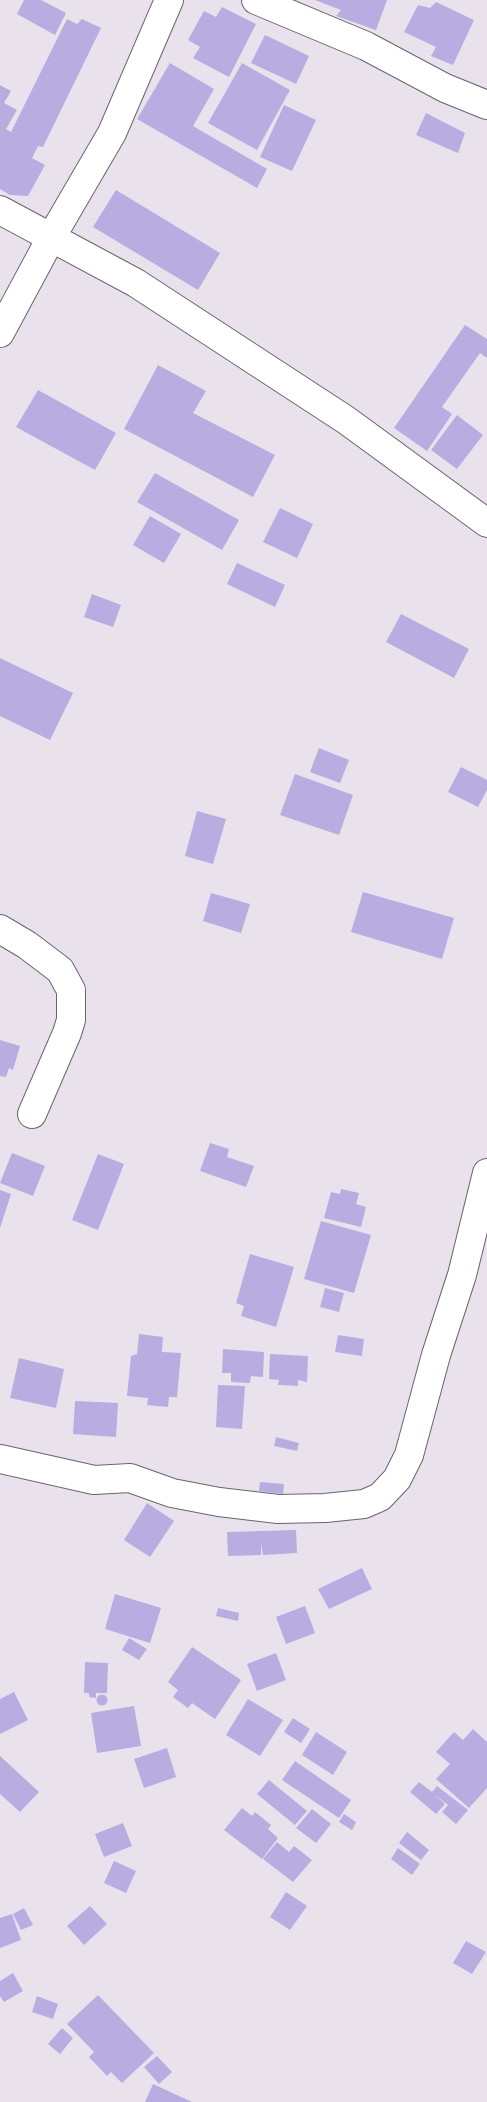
<!DOCTYPE html>
<style>
body{margin:0}
canvas{display:block;background:#e9e2ec}
</style>
<canvas width="487" height="2102"></canvas>
<script>
const g = document.querySelector('canvas').getContext('2d');
g.lineJoin = 'round';
function fill(path, color) { g.fillStyle = color; g.fill(path, 'evenodd'); }
const shape = rows => new Path2D(rows.map(r => 'M' + r).join(''));
function trace(path, color, width, dash) { g.strokeStyle = color; g.lineWidth = width; g.lineCap = dash ? 'butt' : 'round'; g.setLineDash(dash || []); g.stroke(path); }
fill(shape([
 [24,0,41,0,66,13,55,35,17,14],
 [315,0,387,0,376,30,336,16,341,10],
 [436,2,474,20,453,65,431,56,436,47,404,32,418,5,430,8],
 [222,7,256,24,229,77,193,58,200,47,188,40,204,11,216,17],
 [67,19,77,24,82,19,101,28,43,147,38,146,32,158,45,165,28,196,10,195,0,189,0,85,11,91,4,103,17,110,6,129,11,132],
 [265,35,309,56,296,84,251,63],
 [170,63,214,89,193,126,267,169,257,188,137,119],
 [242,63,290,90,257,150,208,123],
 [284,105,316,120,292,171,260,157],
 [426,113,465,133,458,153,416,135],
 [116,190,220,253,198,290,93,227],
 [465,325,487,339,487,358,480,353,442,407,452,414,427,451,394,428],
 [158,365,206,391,193,413,275,455,253,497,124,429],
 [38,390,116,433,95,470,16,427],
 [457,415,483,435,457,469,431,450],
 [155,473,239,520,222,550,137,502],
 [280,508,313,524,297,558,263,542],
 [150,516,181,534,164,563,133,545],
 [237,563,285,585,275,607,227,584],
 [92,594,121,605,113,627,84,617],
 [401,614,469,649,454,678,386,642],
 [0,658,73,693,50,740,0,716],
 [319,748,349,760,340,783,310,772],
 [461,767,487,780,487,790,478,807,448,792],
 [295,774,353,795,339,835,280,815],
 [197,811,226,819,213,864,185,856],
 [363,892,454,918,442,959,351,932],
 [211,893,250,904,241,933,203,921],
 [0,1040,20,1046,13,1070,9,1068,6,1077,0,1076],
 [210,1143,229,1149,227,1157,254,1166,246,1187,200,1171],
 [12,1153,45,1166,33,1196,0,1183],
 [98,1154,124,1164,98,1230,72,1220],
 [341,1189,359,1193,356,1204,366,1207,361,1227,324,1218,331,1192,340,1194],
 [0,1190,11,1194,0,1228],
 [321,1221,371,1235,354,1293,304,1279],
 [250,1254,294,1267,276,1327,241,1316,244,1306,236,1303],
 [325,1288,344,1293,339,1312,320,1307],
 [139,1334,163,1337,162,1352,181,1353,177,1397,169,1397,168,1407,147,1405,148,1398,127,1396,131,1356,137,1354],
 [338,1335,364,1339,362,1356,335,1352],
 [223,1349,264,1352,263,1377,251,1376,250,1383,231,1382,231,1373,222,1373],
 [270,1354,308,1356,307,1382,298,1380,298,1386,278,1385,279,1380,269,1379],
 [19,1358,64,1369,56,1408,10,1398],
 [218,1385,245,1386,242,1429,216,1427],
 [75,1401,118,1403,116,1437,73,1434],
 [276,1437,299,1443,297,1451,274,1446],
 [260,1482,284,1484,283,1494,259,1491],
 [147,1503,174,1521,150,1557,124,1540],
 [296,1530,297,1553,263,1555,261,1543,261,1555,228,1556,227,1532],
 [362,1568,372,1589,329,1609,318,1589],
 [115,1594,161,1608,150,1643,105,1629],
 [305,1606,315,1633,286,1644,276,1617],
 [218,1608,239,1613,238,1621,216,1616],
 [129,1638,147,1649,139,1660,122,1650],
 [192,1647,241,1680,215,1719,192,1703,188,1708,173,1697,178,1690,168,1682],
 [276,1653,286,1680,257,1691,247,1664],
 [85,1662,108,1663,107,1693,96,1693,96,1698,89,1697,89,1693,84,1693],
 [14,1692,28,1720,0,1734,0,1699],
 '96.5 1700a5.5 5.5 0 1 1 11 0a5.5 5.5 0 1 1-11 0Z',
 [248,1699,283,1720,260,1756,226,1735],
 [134,1706,141,1746,97,1753,91,1713],
 [293,1718,310,1729,301,1743,284,1732],
 [473,1729,487,1742,487,1788,469,1808,436,1779,450,1764,436,1752,454,1732,463,1740],
 [316,1732,347,1752,333,1775,302,1755],
 [167,1748,176,1777,144,1788,134,1759],
 [0,1756,39,1792,20,1812,0,1794],
 [295,1761,351,1800,339,1818,282,1780],
 [269,1780,307,1811,295,1825,257,1794],
 [419,1782,432,1792,437,1786,468,1810,456,1824,442,1812,448,1805,434,1794,445,1804,436,1814,410,1792],
 [242,1808,252,1816,255,1812,271,1825,268,1829,278,1838,262,1859,224,1830],
 [312,1809,331,1824,316,1843,296,1828],
 [344,1814,356,1822,352,1830,339,1822],
 [123,1823,132,1846,104,1857,95,1834],
 [407,1832,429,1850,421,1860,399,1843],
 [277,1842,289,1852,294,1846,312,1860,293,1882,263,1859],
 [398,1848,420,1864,412,1875,391,1859],
 [114,1861,136,1871,126,1893,104,1883],
 [286,1892,307,1906,290,1930,270,1917],
 [90,1906,107,1924,84,1945,67,1926],
 [24,1908,33,1925,21,1930,13,1914],
 [12,1914,21,1940,0,1948,0,1918],
 [466,1941,486,1952,472,1974,453,1963],
 [13,1973,23,1991,4,2002,0,1996,0,1981],
 [98,1995,154,2053,122,2083,111,2072,107,2076,89,2057,94,2052,67,2024],
 [37,1996,58,2004,53,2019,32,2012],
 [62,2028,73,2038,60,2054,48,2044],
 [157,2056,172,2072,159,2084,144,2067],
 [153,2084,192,2102,145,2102]
]), '#b7ade1');
const minor = shape([
 [256,0,366,46,445,88,487,105],
 [0,333,52,236],
 [0,929,27,945,60,970,71,990,71,1020,67,1033,32,1114],
 [0,1459,94,1480,130,1478,172,1493,219,1502,278,1509,325,1508,364,1504,380,1497,397,1479,409,1455,436,1355,462,1275,487,1173]
]);
const tertiary = shape([
 [0,210,136,283,346,420,487,523],
 [52,236,112,133,169,0]
]);
trace(minor, '#6a646d', 30);
trace(tertiary, '#6a646d', 30);
trace(minor, '#fff', 28);
trace(tertiary, '#fff', 28);
</script>
